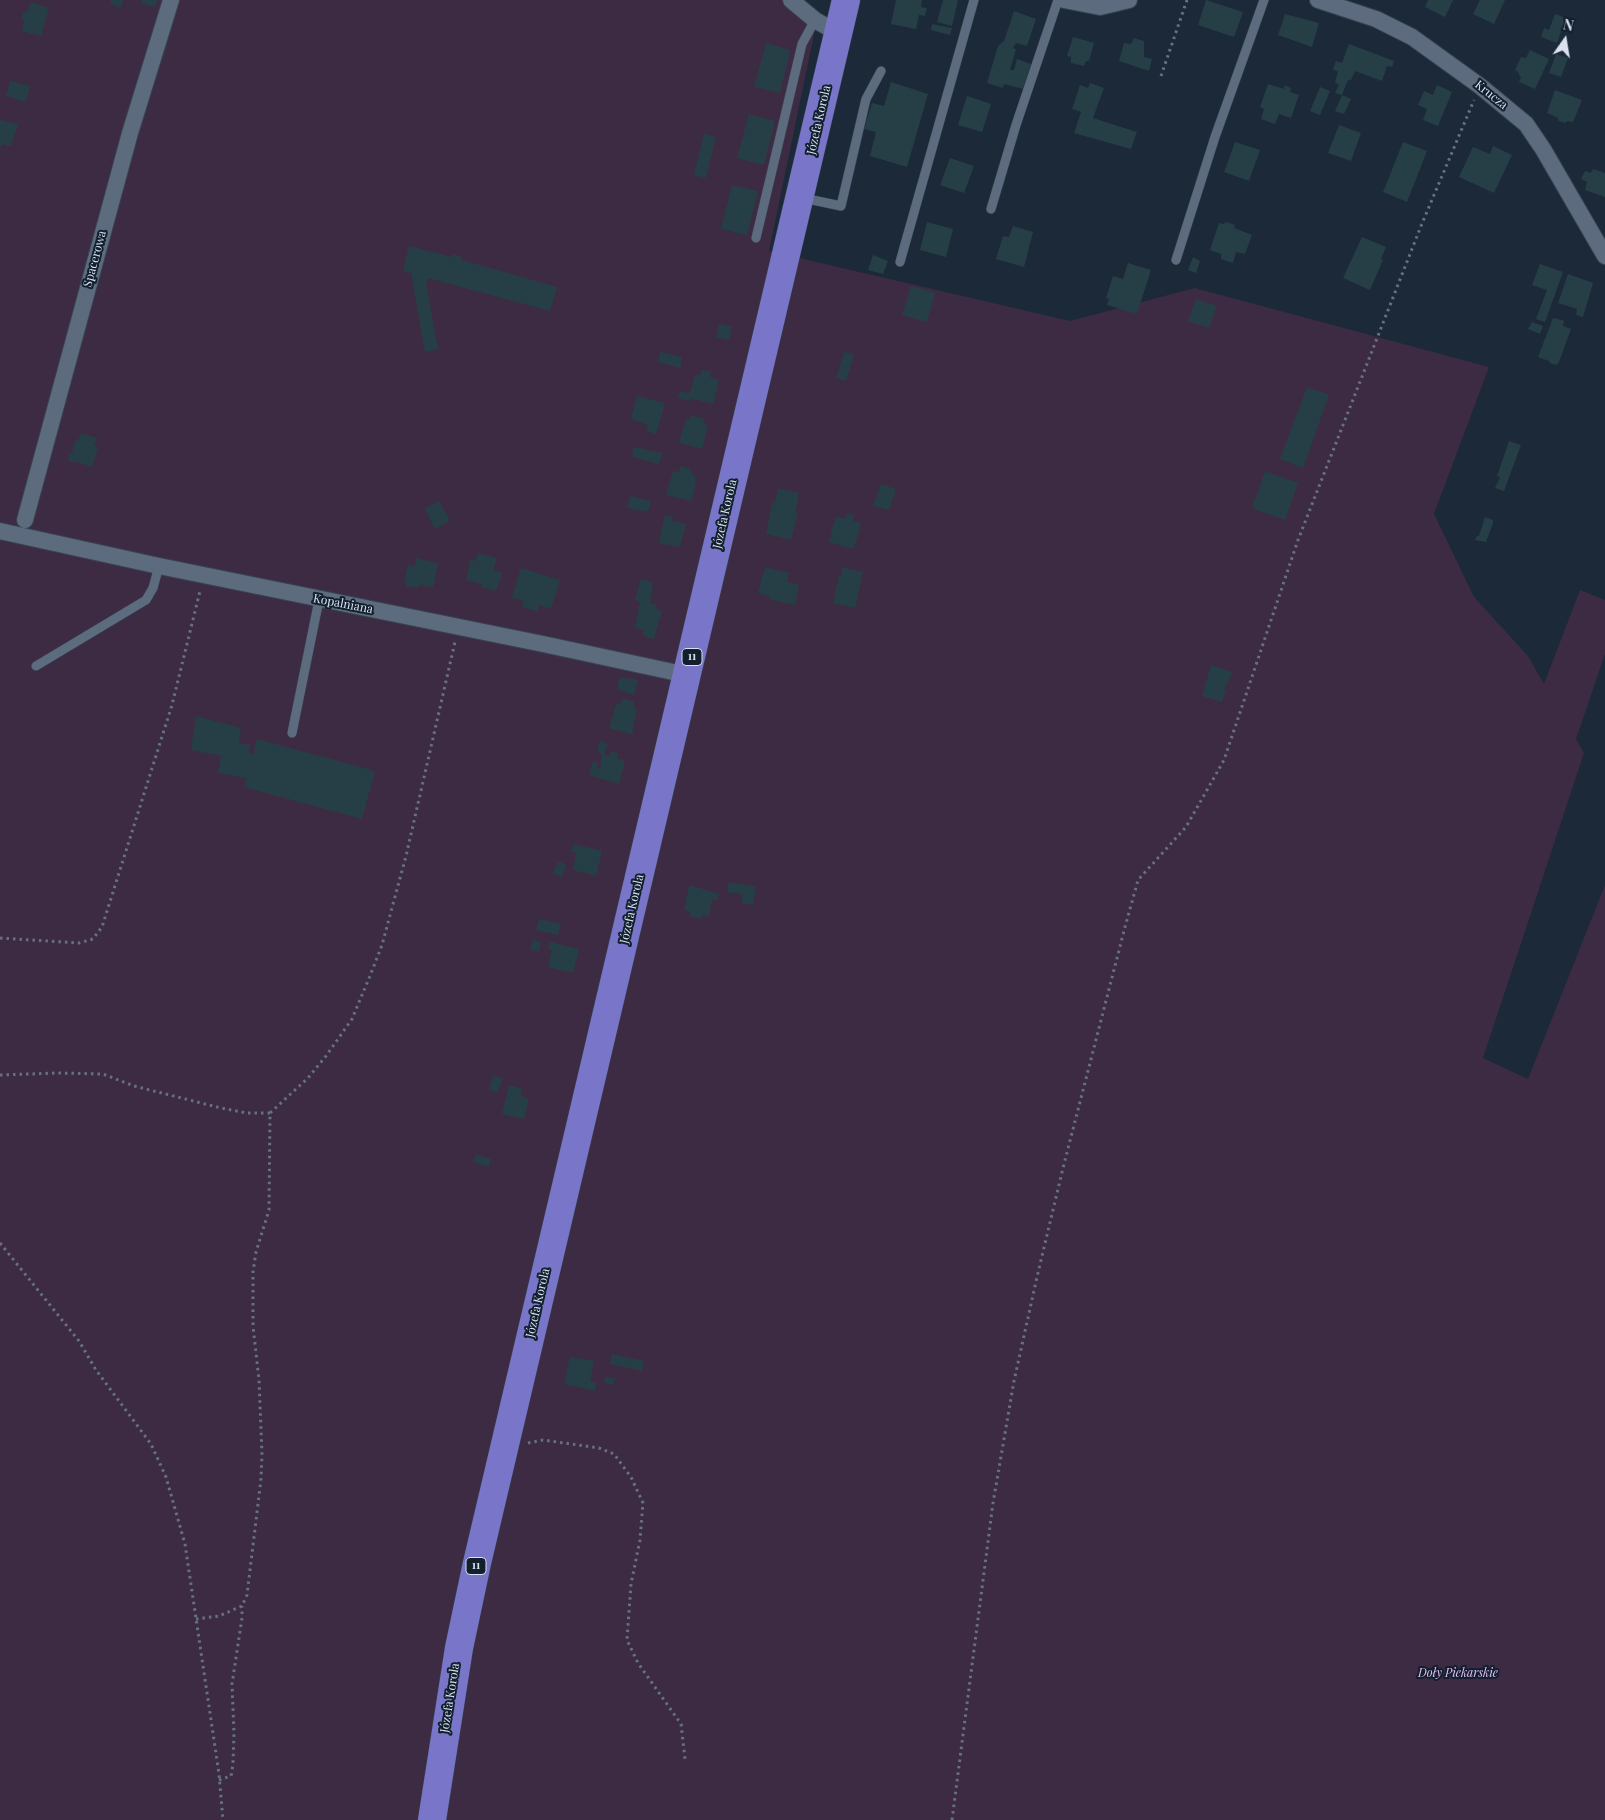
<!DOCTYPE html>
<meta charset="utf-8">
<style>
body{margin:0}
#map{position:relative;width:1605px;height:1820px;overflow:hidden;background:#1b2938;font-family:"Playfair Display",serif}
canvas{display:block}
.north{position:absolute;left:1540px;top:15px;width:50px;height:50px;-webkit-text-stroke:4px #121f2e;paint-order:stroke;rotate:13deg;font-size:14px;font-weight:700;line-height:20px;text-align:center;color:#d9e2ed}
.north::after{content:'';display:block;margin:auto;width:18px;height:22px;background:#d9e2ed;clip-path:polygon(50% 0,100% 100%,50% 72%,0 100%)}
</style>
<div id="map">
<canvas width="1605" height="1820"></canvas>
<div class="north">N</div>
</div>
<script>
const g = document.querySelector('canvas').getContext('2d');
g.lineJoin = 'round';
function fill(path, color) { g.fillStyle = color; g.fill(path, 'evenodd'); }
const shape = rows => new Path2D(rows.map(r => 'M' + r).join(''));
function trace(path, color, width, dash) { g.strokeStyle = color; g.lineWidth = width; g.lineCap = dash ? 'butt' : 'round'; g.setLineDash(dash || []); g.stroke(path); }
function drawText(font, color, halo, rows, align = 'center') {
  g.font = font + ' "Playfair Display",serif'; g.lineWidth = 4; g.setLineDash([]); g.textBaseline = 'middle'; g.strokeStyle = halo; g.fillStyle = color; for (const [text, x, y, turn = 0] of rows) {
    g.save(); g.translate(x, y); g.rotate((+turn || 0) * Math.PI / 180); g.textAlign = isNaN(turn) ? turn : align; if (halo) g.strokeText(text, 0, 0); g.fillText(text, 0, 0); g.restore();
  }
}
fill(shape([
 [0,0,794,0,817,20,769,251,1070,321,1195,288,1489,367,1434,514,1474,597,1528,656,1544,684,1580,590,1605,600,1605,654,1576,739,1584,753,1483,1058,1528,1079,1605,885,1605,1820,0,1820]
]), '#3d2b44');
fill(shape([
 [111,0,123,0,121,8,110,4],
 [142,0,157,0,155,7,141,3],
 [896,0,922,0,921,7,927,8,925,16,919,15,916,29,891,24],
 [943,0,958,0,952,26,937,22],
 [1206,0,1243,12,1234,37,1198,25],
 [1428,0,1453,0,1445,17,1425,7],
 [1480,0,1505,0,1494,24,1473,14],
 [31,2,49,8,41,36,22,31,25,21,21,19,24,11,27,12],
 [1014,11,1036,19,1027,46,1016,43,1013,48,1016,49,1010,70,1014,70,1017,59,1031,64,1023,89,1004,84,1003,88,987,83,998,46,1004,41],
 [1285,14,1319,23,1312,47,1278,35],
 [1555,14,1566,18,1557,43,1541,37,1544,28,1549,30],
 [932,24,952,28,950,35,931,30],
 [1073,37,1094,43,1089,61,1086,61,1084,66,1071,63,1071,57,1067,56],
 [1134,38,1144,41,1144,57,1152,59,1149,71,1119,61,1124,43,1131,44],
 [766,43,790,50,780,93,754,87],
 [1349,44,1394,61,1392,67,1387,66,1382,81,1355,71,1351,80,1348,80,1342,95,1351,99,1344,114,1335,111,1342,95,1335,93,1339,85,1335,82,1338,72,1333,69,1336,61,1342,63],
 [1530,50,1549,59,1535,89,1519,82,1521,77,1519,75,1519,73,1515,70,1521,57,1526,58],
 [1556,54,1568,58,1561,77,1549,73],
 [10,81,30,86,26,102,6,96],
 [891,82,928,94,907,167,870,156,876,132,864,129,872,103,884,106],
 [1090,83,1104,88,1093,118,1137,132,1131,149,1074,133,1081,112,1072,109,1080,85,1088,88],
 [1268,84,1284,89,1285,85,1291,88,1290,92,1299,95,1291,118,1279,114,1275,124,1261,119,1264,109,1260,107],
 [1437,85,1452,92,1438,126,1423,120,1427,109,1418,105,1424,91,1433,95],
 [1320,87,1330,91,1320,115,1310,111],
 [1555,90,1582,100,1573,122,1567,121,1566,123,1558,121,1558,118,1547,113],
 [967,96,991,104,982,132,958,125],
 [749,114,775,121,764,165,737,158],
 [0,120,18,124,11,146,3,144,0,147],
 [1339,125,1361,133,1351,161,1328,153],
 [704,134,716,137,706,178,694,175],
 [1235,142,1260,150,1249,181,1224,172],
 [1403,142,1427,151,1407,202,1383,192],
 [1493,146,1512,155,1494,193,1459,177,1473,147,1490,154],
 [950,158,974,166,964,193,940,185],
 [1593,169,1605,173,1605,197,1585,190,1587,182,1581,179,1585,171,1591,173],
 [732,185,758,191,747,235,721,229],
 [927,222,953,229,946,257,920,250],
 [1226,222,1235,225,1234,228,1252,235,1245,254,1236,252,1233,263,1221,259,1221,254,1210,250,1219,223,1224,224],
 [1013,226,1033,232,1024,267,996,259,1003,236,1009,237],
 [1362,237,1386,247,1381,259,1383,260,1370,290,1343,278],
 [409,246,451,257,453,254,462,257,462,260,557,287,550,311,428,278,426,283,438,349,425,352,411,273,403,271],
 [873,255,888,261,883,274,868,270],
 [1193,257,1200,261,1196,273,1188,270],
 [1128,263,1151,270,1137,314,1107,305,1109,299,1106,298,1113,276,1123,279],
 [1540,264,1563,272,1545,322,1536,319,1547,290,1532,285],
 [1568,274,1593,283,1583,317,1576,315,1577,309,1558,303],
 [911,286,935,293,927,322,902,315],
 [1196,299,1217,306,1209,328,1188,321],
 [1553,318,1562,320,1564,321,1563,326,1571,329,1559,362,1556,365,1550,363,1549,361,1538,357],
 [1532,322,1543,326,1540,334,1528,329],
 [719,324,732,327,729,340,716,337],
 [660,352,682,357,680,368,658,362],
 [844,352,854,355,846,381,836,378],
 [702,370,711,372,710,377,719,380,713,404,690,398,689,401,678,398,680,391,690,393,695,375,700,375],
 [1307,387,1329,395,1303,468,1280,459],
 [637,396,665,403,656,434,647,431,648,425,631,419],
 [691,415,704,419,703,423,708,425,702,449,679,443,686,419,690,420],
 [81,433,97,438,94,446,98,447,92,467,77,462,70,462,68,459,69,455,72,453,75,440,78,441],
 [1509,441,1521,445,1504,491,1495,488,1500,477,1497,476],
 [634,447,662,453,659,464,632,457],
 [680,466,691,469,691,474,695,476,695,488,691,501,666,495,673,471,679,472],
 [1265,471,1298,483,1285,520,1252,508],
 [881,484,896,489,889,510,873,506],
 [778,488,799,493,795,513,798,513,791,540,766,534,772,503,775,503],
 [630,496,651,501,648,512,627,508],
 [439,501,450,521,435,529,425,509],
 [847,513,854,515,853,521,861,523,854,549,829,542,836,516,845,519],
 [665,515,673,516,672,521,686,524,680,547,659,543],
 [1485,517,1493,520,1493,523,1486,542,1475,540,1477,536,1479,536],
 [478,553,497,558,493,571,502,573,496,591,481,587,482,584,466,580,470,560,475,561],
 [416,558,438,563,433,587,419,585,418,588,406,586,406,582,404,581,408,565,415,566],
 [765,567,789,573,787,582,799,585,795,605,769,599,770,596,758,593],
 [842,567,863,572,855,608,833,603,839,576,841,576],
 [521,568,560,580,551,609,539,605,538,611,522,607,524,601,512,597],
 [641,579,653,583,650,603,656,605,656,609,662,611,654,639,643,636,643,630,635,628,640,602,635,600],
 [1211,665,1232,672,1228,683,1226,683,1224,689,1226,690,1222,702,1202,696],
 [620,677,638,680,634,695,617,689],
 [622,698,634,702,634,708,637,709,632,734,609,728,616,704,620,705],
 [196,716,241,728,239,743,250,745,249,753,253,754,257,739,375,771,362,819,244,787,247,778,218,773,221,756,191,750],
 [600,741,608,744,604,754,609,756,611,751,618,753,617,758,625,761,619,784,589,775,593,761,598,763,597,769,600,769,602,754,597,751],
 [574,844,602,851,596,876,573,870,576,853,571,851],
 [558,861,566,865,562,877,553,874],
 [729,882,756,887,753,905,742,903,742,894,727,892],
 [690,885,719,894,717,900,712,900,709,916,703,915,701,919,689,916,690,912,685,910,686,899],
 [539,919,561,924,558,935,536,930],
 [533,940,541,942,539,952,530,949],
 [550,942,579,949,573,973,548,967,552,950,548,949],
 [493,1076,503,1078,498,1092,489,1090],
 [509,1085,522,1089,521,1096,529,1099,524,1119,502,1114],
 [476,1154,491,1159,489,1167,473,1162],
 [612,1354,644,1361,642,1371,610,1364],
 [570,1357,594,1361,590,1381,596,1383,595,1391,564,1384],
 [605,1377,615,1378,613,1385,605,1383]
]), '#263f47');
const lane = shape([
 [803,198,841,206,866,99,881,71],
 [991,209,1016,125,1058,0],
 [756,238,802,44,815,20],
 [1176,260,1215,137,1264,0],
 [900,262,974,0],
 [36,666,146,600,153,588,159,566],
 [292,733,319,600]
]);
const street = shape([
 [791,0,815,20,829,28,839,31],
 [1064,0,1100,7,1129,0],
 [1318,0,1376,19,1412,37,1480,86,1526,124,1543,149,1605,256],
 [25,520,130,133,171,0],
 [0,531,159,566,543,644,687,675]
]);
const highway = shape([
 [432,1820,459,1648,477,1563,846,0]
]);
trace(lane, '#384350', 10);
trace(street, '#384350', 18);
trace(highway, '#384350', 29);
trace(shape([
 [1161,76,1187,0],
 [0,938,79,943,93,939,102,927,172,705,200,591],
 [0,1075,58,1073,103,1074,134,1086,221,1108,247,1113,270,1113],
 [0,1243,79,1341,96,1370,151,1444,166,1477,185,1544,219,1774,223,1820],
 [528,1443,543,1440,599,1448,614,1454,631,1477,643,1503,640,1540,631,1584,627,1640,638,1663,681,1724,685,1759],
 [196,1619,219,1616,242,1606,247,1595,261,1479,262,1454,259,1380,253,1326,253,1272,256,1252,269,1210,270,1113,308,1078,326,1056,352,1019,370,976,382,945,406,856,455,642],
 [219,1780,231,1776,233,1764,234,1733,232,1684,242,1618,242,1606],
 [952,1820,993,1503,1014,1381,1037,1277,1063,1168,1125,927,1138,880,1186,827,1224,760,1298,540,1421,226,1474,100]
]), '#667280', 3, [2.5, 4]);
trace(lane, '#5c6c7e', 9);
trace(street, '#5c6c7e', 16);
trace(highway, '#7976c9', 28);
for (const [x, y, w] of [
 [692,657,20],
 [476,1566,20]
]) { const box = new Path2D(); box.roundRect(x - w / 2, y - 8.5, w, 17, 4); g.fillStyle = '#121f2e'; g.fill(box); trace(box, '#d9e2ed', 1); }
drawText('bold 11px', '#d9e2ed', null, [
 ["11",692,657],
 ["11",476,1566]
]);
drawText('12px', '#d9e2ed', '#121f2e', [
 ["Krucza",1491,95,39],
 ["Józefa Korola",819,120,-77],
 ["Spacerowa",95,259,-75],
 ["Józefa Korola",725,514,-77],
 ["Kopalniana",343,604,11],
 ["Józefa Korola",632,909,-77],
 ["Józefa Korola",538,1303,-77],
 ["Józefa Korola",450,1698,-81]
]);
drawText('italic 12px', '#e6bff5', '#121f2e', [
 ["Doły Piekarskie",1458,1673]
]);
</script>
